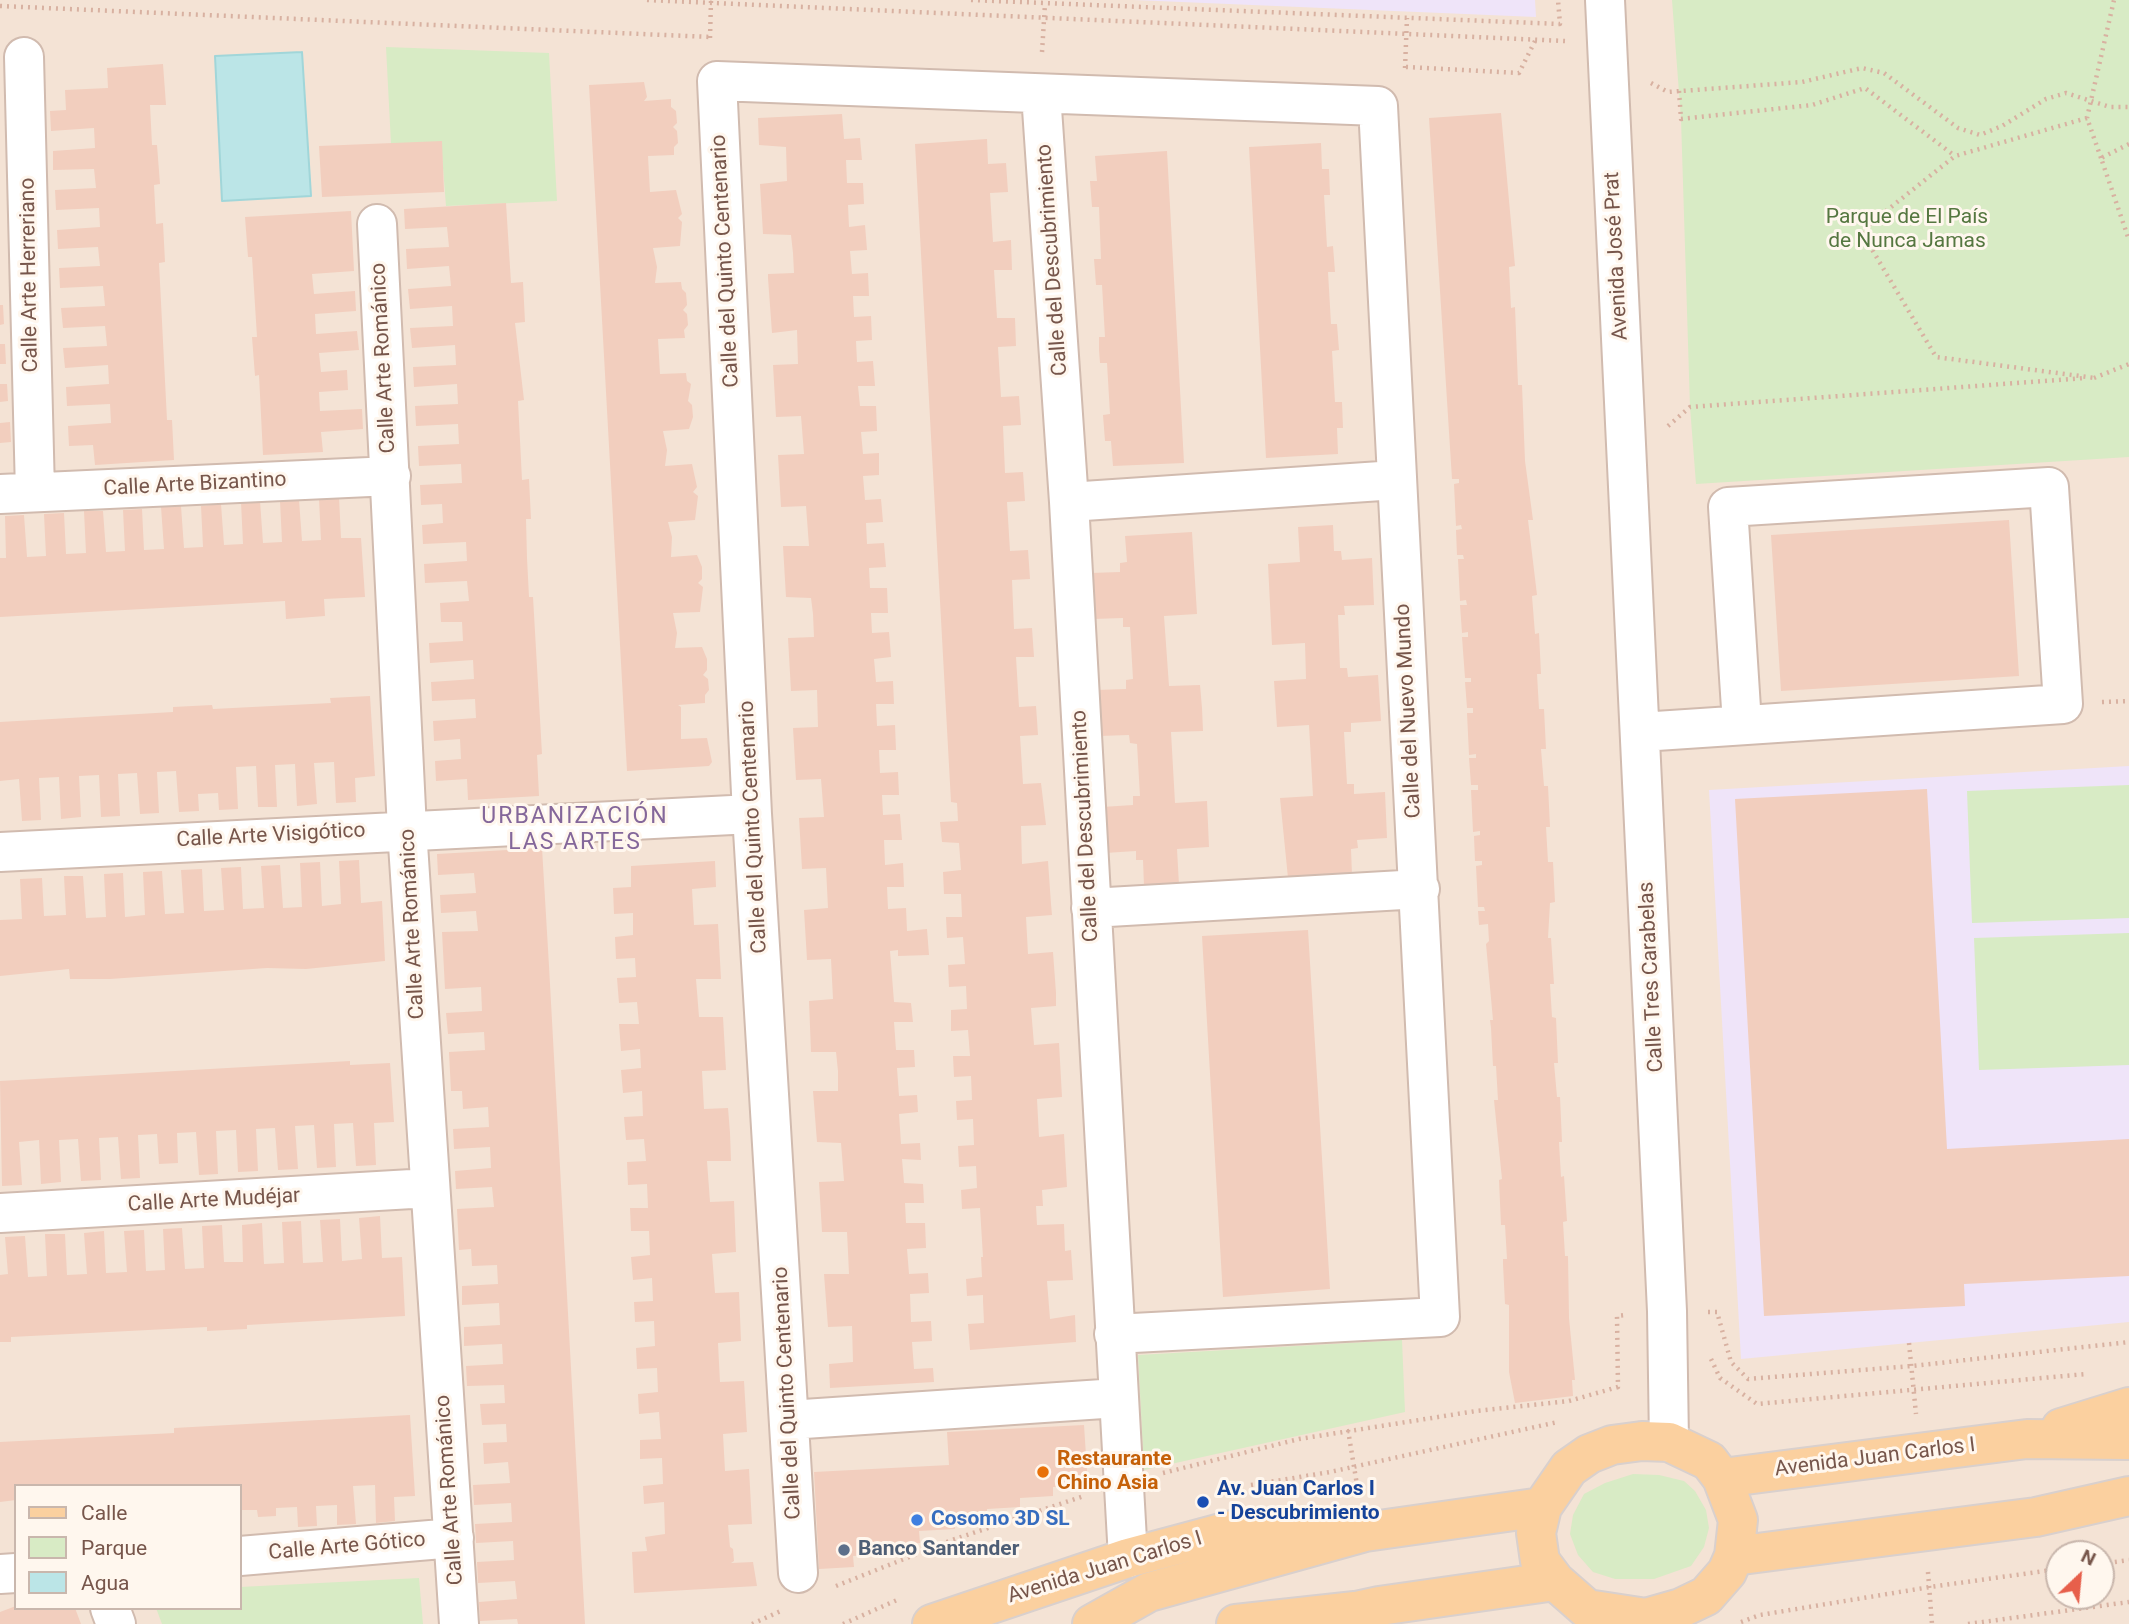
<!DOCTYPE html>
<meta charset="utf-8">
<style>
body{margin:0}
#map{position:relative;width:2129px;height:1624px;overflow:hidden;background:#fdf2e7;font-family:Roboto,sans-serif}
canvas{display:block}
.legend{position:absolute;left:14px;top:1484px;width:228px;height:126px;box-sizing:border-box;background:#fff7ee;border:2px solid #c9b7ad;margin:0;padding:9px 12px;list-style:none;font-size:21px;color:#77564b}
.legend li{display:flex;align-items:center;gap:14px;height:35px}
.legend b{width:35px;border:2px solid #c9b7ad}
.north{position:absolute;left:2045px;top:1540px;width:70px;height:70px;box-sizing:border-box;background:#fff7ee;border:2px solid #c9b7ad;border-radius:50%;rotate:26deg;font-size:19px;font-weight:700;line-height:28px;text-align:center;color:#77564b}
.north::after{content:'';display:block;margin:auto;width:24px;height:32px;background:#e75f4b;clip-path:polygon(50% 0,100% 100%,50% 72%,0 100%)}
</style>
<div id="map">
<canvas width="2129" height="1624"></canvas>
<ul class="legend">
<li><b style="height:9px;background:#fbd09f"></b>Calle</li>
<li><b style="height:19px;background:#d8ebc5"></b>Parque</li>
<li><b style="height:19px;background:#bbe5e7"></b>Agua</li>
</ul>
<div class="north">N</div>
</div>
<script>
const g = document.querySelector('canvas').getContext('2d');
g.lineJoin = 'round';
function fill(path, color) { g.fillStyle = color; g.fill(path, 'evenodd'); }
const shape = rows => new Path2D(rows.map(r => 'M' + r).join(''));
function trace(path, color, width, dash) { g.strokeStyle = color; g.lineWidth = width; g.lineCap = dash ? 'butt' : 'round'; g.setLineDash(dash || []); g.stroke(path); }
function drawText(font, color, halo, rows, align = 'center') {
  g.font = font + ' Roboto,sans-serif'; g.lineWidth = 6; g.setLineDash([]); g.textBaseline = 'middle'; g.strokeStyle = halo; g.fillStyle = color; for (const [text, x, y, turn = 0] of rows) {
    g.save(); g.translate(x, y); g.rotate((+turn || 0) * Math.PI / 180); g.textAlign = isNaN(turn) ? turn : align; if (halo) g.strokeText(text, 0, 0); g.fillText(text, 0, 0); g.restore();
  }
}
fill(shape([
 [0,0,2129,0,2129,1624,0,1624],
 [16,1486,240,1486,240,1608,16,1608],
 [2059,1554,2101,1554,2101,1596,2059,1596]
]), '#f4e3d5');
fill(shape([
 [1134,0,1535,0,1536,17],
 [2129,766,2129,1322,1741,1359,1709,790]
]), '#efe4f9');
fill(shape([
 [1672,0,2129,0,2129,457,1696,484,1690,407,1681,119],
 [386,47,549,53,557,201,446,206,441,142,391,144],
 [2129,785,2129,918,1972,923,1967,791],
 [2129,933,2129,1065,1979,1070,1974,938],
 [1402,1340,1405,1412,1144,1470,1138,1355],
 [1633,1474,1659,1475,1684,1481,1695,1491,1706,1510,1709,1528,1704,1547,1691,1566,1654,1579,1615,1579,1593,1572,1578,1555,1570,1534,1573,1515,1584,1494,1605,1483],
 [419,1578,423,1624,162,1624,156,1608,240,1608,240,1587]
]), '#d8ebc5');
const water = shape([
 [302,52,311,196,222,201,215,56,302,52]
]);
fill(water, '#bbe5e7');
trace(water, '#a1d6d9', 2);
fill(shape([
 [163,64,166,105,150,105,152,145,157,145,160,184,154,185,156,224,163,223,165,262,159,263,167,420,172,420,174,460,95,465,93,445,69,446,68,426,111,423,110,404,67,406,66,387,109,384,108,365,65,368,63,348,107,346,105,326,63,328,61,308,105,306,103,286,60,288,59,268,100,266,98,247,58,249,57,230,100,227,99,208,56,210,55,190,96,188,94,169,53,170,53,151,95,148,94,128,51,131,50,111,66,110,65,90,108,88,107,68],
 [644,82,647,97,644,101,671,99,671,107,676,111,677,123,673,127,677,131,678,143,674,147,674,155,648,156,650,192,676,190,682,214,678,218,682,222,680,246,653,248,657,267,655,283,681,282,682,289,686,293,687,305,683,310,687,314,688,325,684,330,685,338,658,339,660,374,686,373,687,381,691,384,688,401,692,405,693,417,689,429,663,431,667,450,665,466,692,464,697,487,693,492,698,496,695,520,668,522,672,537,671,557,697,555,702,567,702,579,698,583,703,587,700,612,673,613,677,633,675,648,702,647,707,659,707,670,703,675,708,679,709,690,705,695,705,703,678,705,681,707,681,739,707,738,712,762,709,766,627,771,589,85],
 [1501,113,1515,266,1509,267,1511,308,1515,307,1518,385,1522,385,1525,461,1533,520,1528,520,1537,595,1532,596,1535,634,1539,633,1541,674,1537,674,1539,709,1544,709,1546,749,1541,749,1544,786,1548,786,1549,806,1550,827,1546,827,1548,862,1553,862,1555,902,1550,903,1548,938,1551,938,1554,984,1550,984,1552,1017,1556,1018,1558,1063,1554,1063,1557,1097,1560,1097,1562,1142,1559,1142,1560,1160,1561,1177,1564,1176,1567,1221,1563,1222,1565,1256,1568,1256,1569,1318,1575,1380,1572,1380,1573,1396,1515,1403,1509,1372,1509,1305,1505,1304,1503,1264,1503,1259,1507,1259,1505,1225,1501,1225,1499,1180,1502,1179,1494,1100,1498,1100,1496,1066,1493,1066,1491,1028,1490,1020,1493,1020,1486,944,1489,941,1488,924,1479,925,1478,911,1485,911,1484,907,1478,907,1476,866,1482,865,1482,861,1475,861,1474,836,1480,835,1480,831,1473,832,1471,790,1478,790,1478,785,1471,785,1469,758,1476,758,1476,754,1469,755,1467,713,1473,713,1473,708,1467,708,1465,682,1471,682,1471,678,1465,678,1462,637,1468,637,1468,632,1462,633,1460,605,1467,605,1466,600,1460,601,1458,559,1464,559,1463,555,1457,555,1456,530,1462,529,1461,525,1456,526,1454,484,1459,483,1459,479,1452,479,1429,118],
 [842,114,844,139,860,138,862,160,846,160,847,183,863,183,864,204,848,205,849,227,865,225,867,250,850,251,852,274,868,273,869,296,853,296,854,317,871,316,872,340,856,341,857,362,873,361,875,386,858,386,860,406,876,406,877,431,861,432,863,454,879,453,879,475,863,476,865,500,881,499,883,522,866,523,867,544,884,543,886,567,869,568,870,588,887,588,888,613,871,613,872,633,889,632,891,657,874,659,876,682,893,681,894,704,876,704,877,726,895,725,896,750,879,750,880,773,898,772,899,795,882,795,883,815,900,814,902,840,884,840,885,865,903,863,904,887,887,887,888,909,906,908,907,931,927,929,929,955,898,956,898,950,890,951,894,1002,911,1003,913,1022,894,1022,896,1050,914,1050,915,1067,897,1068,899,1096,917,1095,918,1112,899,1114,901,1144,920,1143,921,1160,902,1159,904,1183,923,1184,924,1203,905,1203,906,1223,925,1223,926,1248,907,1249,909,1274,928,1273,929,1293,910,1294,911,1322,931,1321,932,1341,912,1342,914,1369,933,1368,934,1382,830,1388,829,1364,853,1362,852,1326,828,1327,824,1274,849,1274,848,1252,847,1232,822,1232,819,1182,844,1181,841,1143,817,1142,813,1091,838,1091,838,1071,836,1052,811,1052,809,1001,833,999,831,959,807,960,804,910,828,908,826,868,802,869,799,818,824,817,821,779,796,780,793,728,818,727,817,690,791,691,788,638,814,637,813,614,811,598,786,597,783,546,809,546,806,506,781,507,778,455,804,454,801,416,776,417,773,365,798,364,797,330,772,333,768,278,768,274,794,273,793,253,791,235,763,234,760,184,787,181,786,147,759,145,758,118],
 [987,139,988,164,1006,163,1008,192,990,193,993,242,1011,240,1012,270,994,270,997,318,1015,318,1016,346,998,347,1001,397,1019,396,1020,410,1021,425,1003,426,1005,473,1023,472,1025,501,1007,502,1010,551,1028,550,1030,579,1012,580,1014,629,1032,628,1034,657,1016,657,1019,707,1036,706,1037,720,1038,735,1020,736,1023,784,1041,783,1046,825,1021,826,1022,864,1048,861,1051,904,1052,915,1026,917,1028,954,1053,952,1056,993,1056,1006,1031,1008,1034,1045,1059,1043,1062,1097,1037,1099,1039,1137,1064,1134,1067,1187,1042,1190,1043,1206,1036,1206,1037,1225,1064,1224,1065,1251,1071,1250,1073,1280,1047,1281,1050,1319,1075,1315,1076,1342,970,1350,968,1324,984,1323,983,1301,983,1295,967,1296,966,1279,982,1277,981,1257,983,1257,980,1208,962,1209,961,1190,977,1188,976,1166,959,1167,958,1146,974,1145,973,1119,957,1120,956,1101,972,1100,971,1076,954,1077,953,1056,970,1056,968,1030,951,1031,951,1010,967,1009,966,986,949,987,948,965,965,964,963,937,947,938,946,917,962,917,961,894,944,894,943,872,961,870,959,843,942,842,940,822,958,821,957,803,951,802,915,144],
 [442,141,444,192,322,197,319,146],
 [1321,143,1322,169,1329,169,1330,195,1324,195,1327,247,1333,246,1335,272,1328,272,1331,324,1337,324,1339,350,1332,351,1335,402,1342,402,1343,428,1337,428,1338,454,1266,458,1249,147],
 [1167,151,1184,463,1113,466,1111,441,1105,441,1103,415,1110,414,1107,363,1100,363,1099,350,1099,337,1105,337,1102,285,1096,285,1094,259,1101,259,1099,207,1092,207,1090,181,1097,181,1095,156],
 [506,203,511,283,523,282,525,322,515,323,524,400,518,401,522,480,529,479,531,519,526,519,527,558,529,597,533,597,542,754,537,755,539,796,468,800,467,779,436,781,435,761,461,759,460,739,434,741,433,721,476,718,475,699,432,701,431,682,474,679,473,660,430,663,429,643,463,641,462,622,441,622,440,603,469,601,467,581,425,583,424,564,467,561,466,542,423,544,422,525,443,523,442,504,421,505,420,485,462,483,461,464,419,466,418,446,459,444,458,424,416,426,415,406,458,404,457,384,414,387,413,367,456,365,455,345,412,348,410,328,453,326,452,306,410,309,408,289,451,286,449,266,407,269,406,249,449,247,447,227,405,229,404,209],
 [351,211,354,271,312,274,314,294,355,291,356,311,315,314,316,334,357,331,359,350,319,353,321,372,347,370,348,390,319,392,320,411,362,409,363,429,321,432,323,452,263,455,259,375,255,376,252,337,257,337,252,257,248,257,245,217],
 [0,305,3,305,4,324,0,325],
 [0,344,5,344,6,364,0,364],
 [0,384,7,384,8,401,0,402],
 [10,422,11,442,0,443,0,423],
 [339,497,341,538,361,538,365,597,324,599,325,616,286,619,285,601,0,617,0,558,6,558,5,516,24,515,27,557,46,556,44,514,64,513,66,554,86,553,84,511,103,511,106,552,125,551,123,510,142,509,144,550,164,549,161,507,181,506,184,548,203,547,201,506,221,504,224,545,243,544,241,502,260,501,263,543,282,542,280,501,299,500,302,541,321,540,319,499],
 [2009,520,2019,676,1781,691,1771,535],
 [1333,525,1334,551,1341,551,1342,560,1372,558,1374,605,1344,606,1345,615,1338,615,1340,668,1347,668,1348,677,1378,675,1381,721,1351,723,1351,732,1344,732,1347,784,1354,784,1354,794,1385,792,1387,838,1357,840,1358,848,1351,849,1352,875,1288,878,1280,798,1313,796,1309,725,1277,727,1274,681,1306,679,1305,643,1272,645,1268,564,1300,562,1298,527],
 [1192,532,1197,614,1164,616,1169,686,1200,685,1202,708,1203,731,1171,732,1175,803,1207,801,1209,847,1177,849,1179,885,1144,886,1143,860,1136,860,1136,851,1105,853,1102,807,1133,805,1133,796,1140,796,1137,744,1130,743,1129,735,1099,736,1096,690,1126,689,1126,680,1133,679,1130,627,1123,627,1123,618,1093,619,1090,573,1120,572,1120,563,1127,562,1125,536],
 [370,696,375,776,355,778,356,802,336,803,334,762,314,763,317,804,297,806,295,764,275,765,277,807,258,807,256,766,236,767,238,809,219,810,218,793,198,794,199,811,179,812,176,771,157,772,159,813,140,814,137,773,118,774,120,816,101,817,99,775,79,776,81,817,61,819,59,777,39,778,41,820,22,821,19,779,0,781,0,722,173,712,173,707,212,705,213,709,331,703,330,698],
 [1927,789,1947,1149,2129,1139,2129,1276,1964,1284,1965,1306,1764,1316,1735,799],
 [542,848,549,966,585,1624,518,1624,517,1619,480,1621,479,1602,517,1599,515,1581,478,1583,477,1562,514,1560,513,1541,476,1543,475,1524,512,1522,511,1503,474,1505,473,1485,510,1483,508,1462,484,1464,483,1443,507,1442,506,1424,482,1425,480,1404,505,1403,504,1385,467,1386,466,1366,503,1364,502,1344,464,1346,464,1327,500,1325,499,1303,462,1305,462,1286,498,1284,497,1265,472,1266,471,1249,459,1250,457,1209,494,1207,492,1187,456,1189,455,1171,491,1168,490,1147,454,1149,453,1129,489,1127,488,1107,463,1109,462,1091,451,1091,450,1072,449,1052,485,1050,484,1032,448,1034,446,1013,482,1011,481,987,445,989,442,932,478,931,476,911,441,913,440,895,476,893,474,873,438,875,437,854],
 [359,860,361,903,382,901,385,961,306,969,267,968,110,979,70,979,69,969,0,976,0,920,22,919,20,879,42,878,44,916,66,915,64,876,83,876,86,918,106,917,104,874,123,873,125,917,145,915,143,872,162,871,165,914,184,913,181,870,202,869,204,911,224,910,221,868,241,867,243,909,264,908,261,866,280,865,283,908,302,907,300,863,320,862,322,906,341,904,339,861],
 [715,861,716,887,692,889,694,925,718,924,721,979,696,979,699,1017,723,1017,726,1070,702,1071,704,1109,728,1108,730,1133,731,1161,707,1161,710,1202,734,1201,736,1252,712,1254,715,1293,739,1292,741,1341,718,1343,719,1363,720,1382,744,1381,747,1432,723,1434,725,1471,749,1469,752,1524,728,1525,730,1547,733,1549,734,1561,731,1563,753,1562,757,1586,634,1593,632,1552,647,1551,645,1537,665,1534,664,1502,644,1504,643,1486,663,1484,662,1458,640,1459,640,1440,661,1439,659,1412,639,1414,638,1394,658,1392,657,1368,637,1369,636,1348,655,1346,654,1321,635,1322,634,1302,653,1301,652,1278,633,1280,631,1257,650,1255,649,1231,631,1231,630,1208,648,1208,647,1184,628,1185,627,1162,646,1161,644,1139,626,1140,624,1117,643,1116,642,1091,623,1093,621,1070,641,1068,640,1049,621,1051,619,1024,639,1024,637,1002,619,1003,617,978,636,977,635,958,616,959,615,937,633,935,633,913,614,914,613,888,631,887,631,866],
 [1308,930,1330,1289,1223,1297,1202,936],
 [350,1061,350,1065,390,1063,394,1122,374,1123,376,1165,356,1166,353,1123,334,1124,336,1167,317,1168,314,1125,295,1126,298,1169,278,1170,275,1128,256,1129,258,1171,238,1172,236,1130,216,1131,218,1174,199,1175,196,1132,177,1133,178,1163,159,1164,157,1134,138,1135,140,1178,121,1179,118,1137,99,1138,101,1180,81,1181,78,1139,59,1140,61,1182,41,1184,39,1140,19,1142,22,1185,2,1186,0,1081],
 [380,1216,382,1258,402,1257,405,1316,247,1325,247,1329,207,1331,207,1327,11,1337,11,1342,0,1342,0,1275,8,1274,5,1237,25,1236,28,1277,47,1276,45,1234,65,1234,67,1275,87,1274,84,1233,104,1231,106,1273,127,1272,124,1231,144,1230,146,1271,165,1270,163,1229,182,1228,185,1269,204,1268,202,1226,222,1225,224,1262,243,1262,242,1225,262,1223,264,1264,284,1263,282,1222,301,1221,303,1263,323,1262,320,1220,340,1219,342,1261,362,1259,359,1218],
 [410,1415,415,1496,394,1497,395,1521,376,1523,375,1485,353,1486,356,1524,337,1525,337,1505,316,1506,317,1526,298,1527,297,1507,276,1508,276,1516,258,1517,257,1510,240,1510,240,1486,16,1486,16,1500,0,1502,0,1442,174,1433,174,1428],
 [1084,1425,1088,1486,1053,1487,1053,1496,1020,1498,1020,1507,987,1509,987,1517,954,1519,955,1529,919,1531,920,1543,885,1545,886,1554,853,1556,854,1567,819,1569,814,1472,949,1465,947,1432],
 [16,1606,75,1608,81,1624,0,1624,0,1612]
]), '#f2cebe');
const minor = shape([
 [1605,0,1667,1311,1669,1442],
 [24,57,35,492],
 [1041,94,1069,502,1128,1558],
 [377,224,407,829,459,1624],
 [0,494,391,476],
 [1069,502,1396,480],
 [1641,732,2063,704,2049,487,1728,507,1742,724],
 [0,852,752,814],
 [1091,908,1420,889],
 [0,1213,429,1188],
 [789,1420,1118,1398],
 [240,1556,454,1538],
 [798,1573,752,814,717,81,1378,106,1440,1317,1114,1334],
 [0,1574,16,1573],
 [110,1608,116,1624]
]);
const major = shape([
 [2061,1428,2129,1407],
 [1642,1441,1669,1442,1709,1461,1722,1478,1738,1520,1734,1556,1727,1572,1706,1596,1681,1608,1646,1618,1587,1609,1555,1581,1540,1561,1536,1533,1542,1507,1569,1468,1589,1454,1612,1445,1642,1441],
 [1722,1478,2027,1439,2129,1440],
 [1734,1556,2036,1517,2129,1496],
 [932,1624,1128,1558,1236,1529,1325,1531],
 [1092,1624,1149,1592,1365,1532,1542,1507],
 [1236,1624,1355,1611],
 [1328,1624,1356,1611,1379,1606,1555,1581]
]);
trace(minor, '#d1bbaf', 42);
trace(major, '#d9d0cd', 42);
trace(shape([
 [647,0,1565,41],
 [971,0,1560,24,1558,0],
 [0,6,710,37],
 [710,38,711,1],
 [1042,52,1045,4],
 [1406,67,1519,73,1536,39],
 [1405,68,1407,18],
 [1651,83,1668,92,1802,82,1862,68,1884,73,1958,128,1980,135,2002,126,2046,99,2066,93,2110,107,2129,107],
 [1679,91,1681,119,1812,105,1865,88,1955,156],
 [2087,118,1955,156,1861,231,1936,357,2095,378],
 [2129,144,2101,158,2129,240],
 [2101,158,2087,118,2114,0],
 [2094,378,2129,364],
 [1668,426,1690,407,2085,378],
 [2102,702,2129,701],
 [1708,1312,1717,1312,1731,1362,1748,1379,1912,1366,2129,1342],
 [1909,1343,1916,1414],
 [1711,1359,1720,1378,1757,1404,2086,1374],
 [1348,1430,1358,1491],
 [1163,1473,1299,1439,1476,1411,1569,1401,1618,1387,1617,1316,1626,1315],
 [1251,1485,1330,1472,1558,1422],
 [2101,1564,2129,1560],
 [1928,1572,1932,1624],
 [836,1586,952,1540,1084,1496],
 [1741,1622,1760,1615,1930,1587,2059,1569],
 [752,1624,783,1610],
 [843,1624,897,1600],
 [1968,1624,2129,1602]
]), '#d8b1a1', 4.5, [2, 5]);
trace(minor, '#fff', 38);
trace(major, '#fbd09f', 38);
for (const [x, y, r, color] of [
 [1043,1472,7,"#e8710a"],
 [1203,1502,7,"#1a4fb4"],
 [917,1520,7,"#3f7fe0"],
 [844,1550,7,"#5c6f8a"]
]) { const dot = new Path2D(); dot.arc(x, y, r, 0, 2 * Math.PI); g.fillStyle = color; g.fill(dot); trace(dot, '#fff7ee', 2.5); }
drawText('21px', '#557740', '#fff7ee', [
 ["Parque de El País",1907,218],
 ["de Nunca Jamas",1907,242]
]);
drawText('21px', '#77564b', '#fff7ee', [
 ["Avenida José Prat",1617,256,-93],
 ["Calle del Descubrimiento",1053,260,-94],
 ["Calle del Quinto Centenario",726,261,-93],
 ["Calle Arte Herreriano",30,275,-91],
 ["Calle Arte Románico",384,358,-93],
 ["Calle Arte Bizantino",195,485,-3],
 ["Calle del Nuevo Mundo",1409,711,-93],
 ["Calle del Descubrimiento",1086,826,-93],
 ["Calle del Quinto Centenario",754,827,-93],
 ["Calle Arte Visigótico",271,836,-3],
 ["Calle Arte Románico",413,924,-93],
 ["Calle Tres Carabelas",1652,977,-93],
 ["Calle Arte Mudéjar",214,1201,-3],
 ["Calle del Quinto Centenario",788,1393,-93],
 ["Avenida Juan Carlos I",1875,1458,-7],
 ["Calle Arte Románico",450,1490,-94],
 ["Calle Arte Gótico",347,1547,-5],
 ["Avenida Juan Carlos I",1105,1568,-17]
]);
drawText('bold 21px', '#c56008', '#fff7ee', [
 ["Restaurante",1057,1460],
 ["Chino Asia",1057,1484]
], 'left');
drawText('bold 21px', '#164399', '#fff7ee', [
 ["Av. Juan Carlos I",1217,1490],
 ["- Descubrimiento",1217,1514]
], 'left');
drawText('bold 21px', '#366cbe', '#fff7ee', [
 ["Cosomo 3D SL",931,1520]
], 'left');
drawText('bold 21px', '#4e5e75', '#fff7ee', [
 ["Banco Santander",858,1550]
], 'left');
g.letterSpacing = '2px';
drawText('23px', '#84679a', '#fff7ee', [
 ["URBANIZACIÓN",575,817],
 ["LAS ARTES",575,843]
]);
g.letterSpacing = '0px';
</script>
